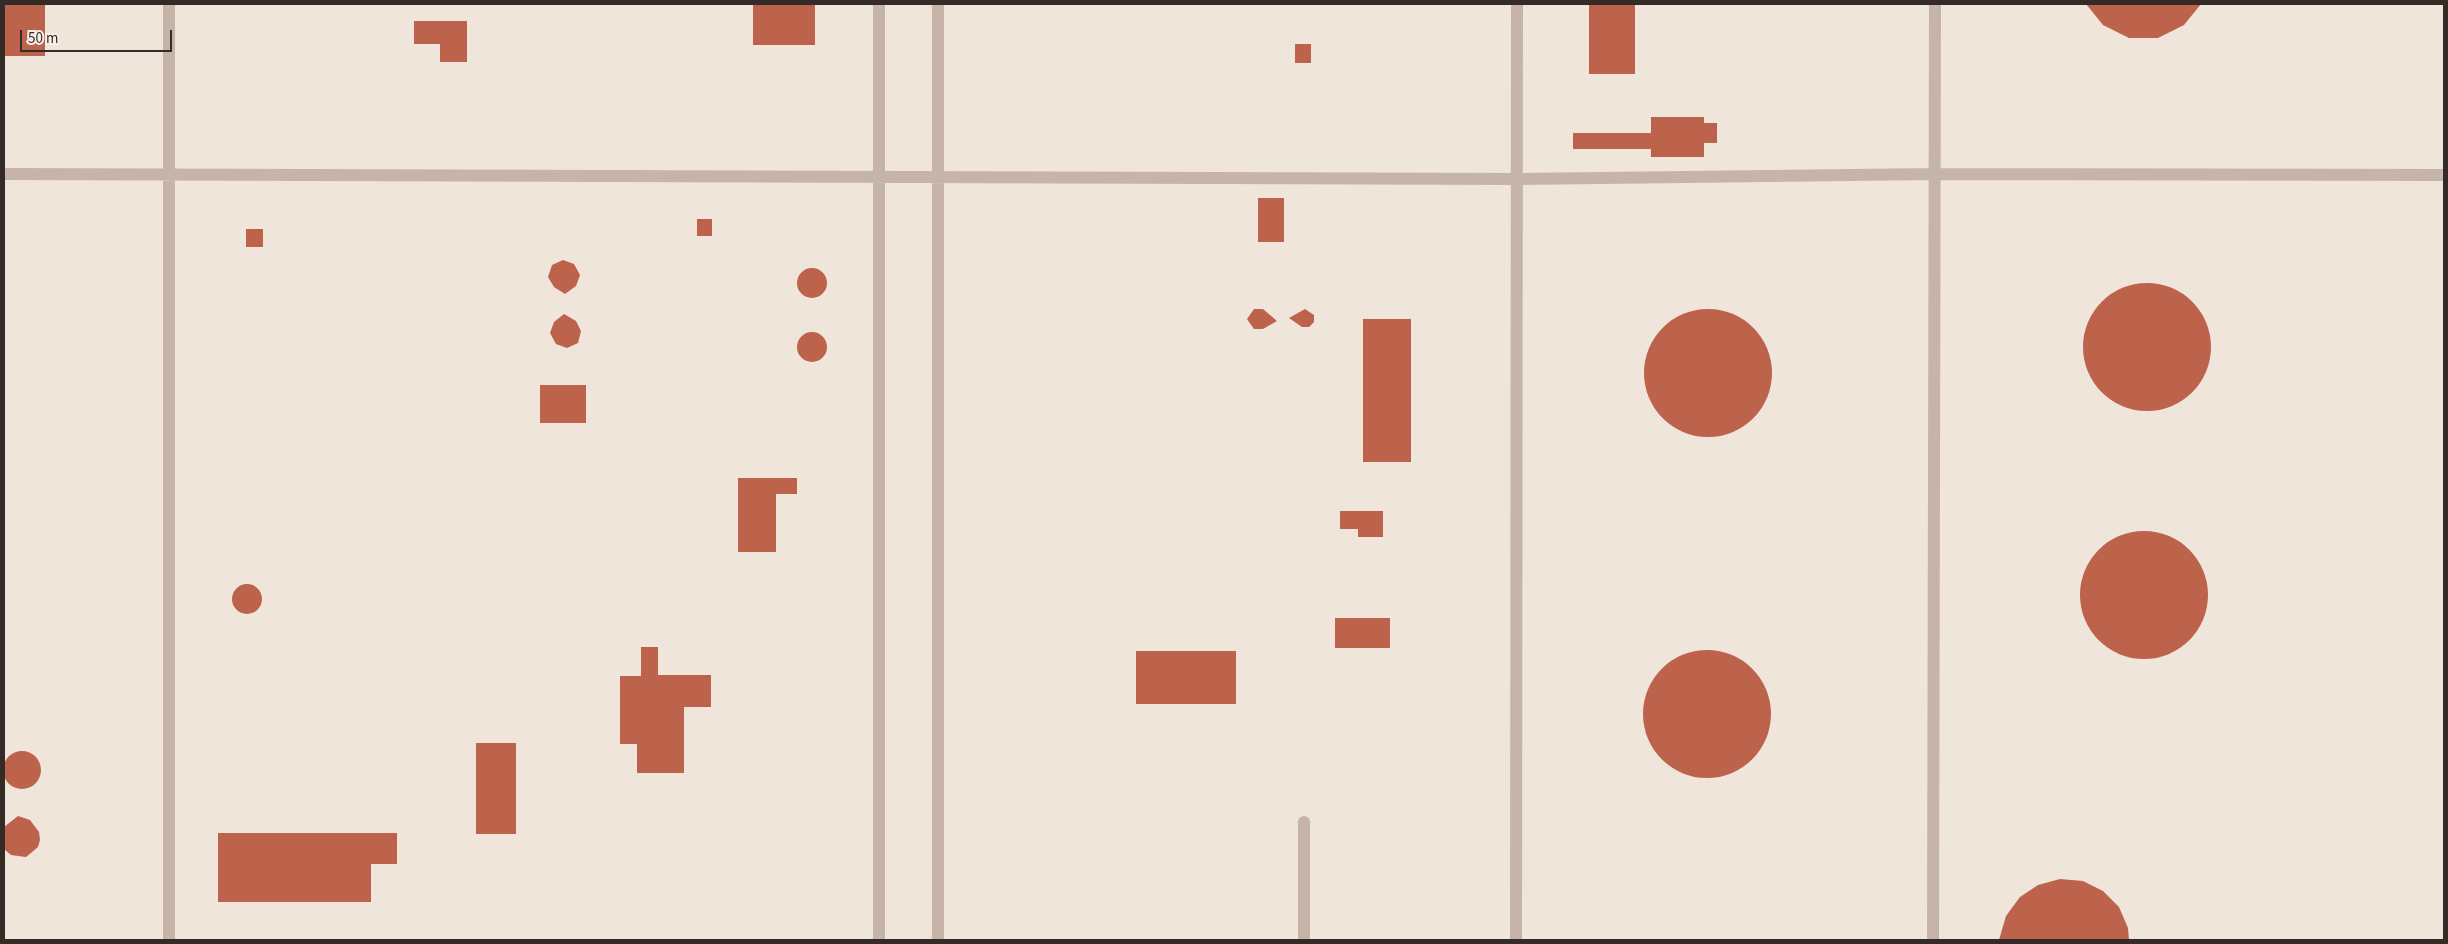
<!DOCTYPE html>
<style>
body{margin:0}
#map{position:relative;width:2448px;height:944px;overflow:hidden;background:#efe5db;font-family:"Source Sans 3",sans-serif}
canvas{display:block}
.frame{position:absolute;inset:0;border:5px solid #342b27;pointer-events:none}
.scale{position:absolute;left:20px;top:30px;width:152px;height:22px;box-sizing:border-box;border:2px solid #342b27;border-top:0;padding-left:6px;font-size:15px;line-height:18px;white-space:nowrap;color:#342b27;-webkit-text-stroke:4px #f8efe6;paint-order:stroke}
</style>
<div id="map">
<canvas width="2448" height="944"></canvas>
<div class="frame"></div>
<div class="scale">50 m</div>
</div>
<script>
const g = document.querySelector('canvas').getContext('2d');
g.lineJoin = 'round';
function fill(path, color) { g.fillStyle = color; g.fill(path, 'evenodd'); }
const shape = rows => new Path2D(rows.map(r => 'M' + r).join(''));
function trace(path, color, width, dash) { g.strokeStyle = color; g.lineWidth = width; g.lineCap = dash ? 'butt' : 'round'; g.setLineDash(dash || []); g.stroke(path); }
fill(shape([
 [4,4,45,4,45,56,4,56],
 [753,4,815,4,815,45,753,45],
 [1589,4,1635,4,1635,74,1589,74],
 [2086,4,2201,4,2184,25,2158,38,2129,38,2103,25],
 [414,21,467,21,467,62,440,62,440,44,414,44],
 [1295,44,1311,44,1311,63,1295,63],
 [1651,117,1704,117,1704,123,1717,123,1717,143,1704,143,1704,157,1651,157,1651,149,1573,149,1573,133,1651,133],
 [1258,198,1284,198,1284,242,1258,242],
 [697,219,712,219,712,236,697,236],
 [246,229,263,229,263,247,246,247],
 [563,260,574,264,580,275,576,286,565,294,554,287,548,277,552,265],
 '797 283a15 15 0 1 1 30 0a15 15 0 1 1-30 0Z',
 '2083 347a64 64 0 1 1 128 0a64 64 0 1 1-128 0Z',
 [1254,309,1263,309,1277,321,1263,329,1254,329,1247,319],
 [1305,309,1314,315,1314,322,1309,327,1302,327,1289,318],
 '1644 373a64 64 0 1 1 128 0a64 64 0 1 1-128 0Z',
 [564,314,576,321,581,331,578,343,567,348,556,344,550,333,554,322],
 [1363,319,1411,319,1411,462,1363,462],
 '797 347a15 15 0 1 1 30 0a15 15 0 1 1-30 0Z',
 [540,385,586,385,586,423,540,423],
 [738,478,797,478,797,494,776,494,776,552,738,552],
 [1340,511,1383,511,1383,537,1358,537,1358,529,1340,529],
 '2080 595a64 64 0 1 1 128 0a64 64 0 1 1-128 0Z',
 '232 599a15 15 0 1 1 30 0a15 15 0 1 1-30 0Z',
 [1335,618,1390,618,1390,648,1335,648],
 [641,647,658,647,658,675,711,675,711,707,684,707,684,773,637,773,637,744,620,744,620,676,641,676],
 '1643 714a64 64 0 1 1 128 0a64 64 0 1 1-128 0Z',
 [1136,651,1236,651,1236,704,1136,704],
 [476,743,516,743,516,834,476,834],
 '3 770a19 19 0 1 1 38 0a19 19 0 1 1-38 0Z',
 [18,816,30,820,39,832,40,840,38,847,26,857,11,855,4,849,4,827],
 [218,833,397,833,397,864,371,864,371,902,218,902],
 [2060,879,2083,881,2103,891,2119,907,2128,928,2129,940,1999,940,2006,916,2020,897,2038,885]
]), '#bd624b');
trace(shape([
 [938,4,938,940],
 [4,174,1517,179,1935,174,2444,175],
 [1304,822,1304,940],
 [169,940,169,4],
 [879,940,879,4],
 [1516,940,1517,4],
 [1933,940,1935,4]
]), '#c7b4a8', 12);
</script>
